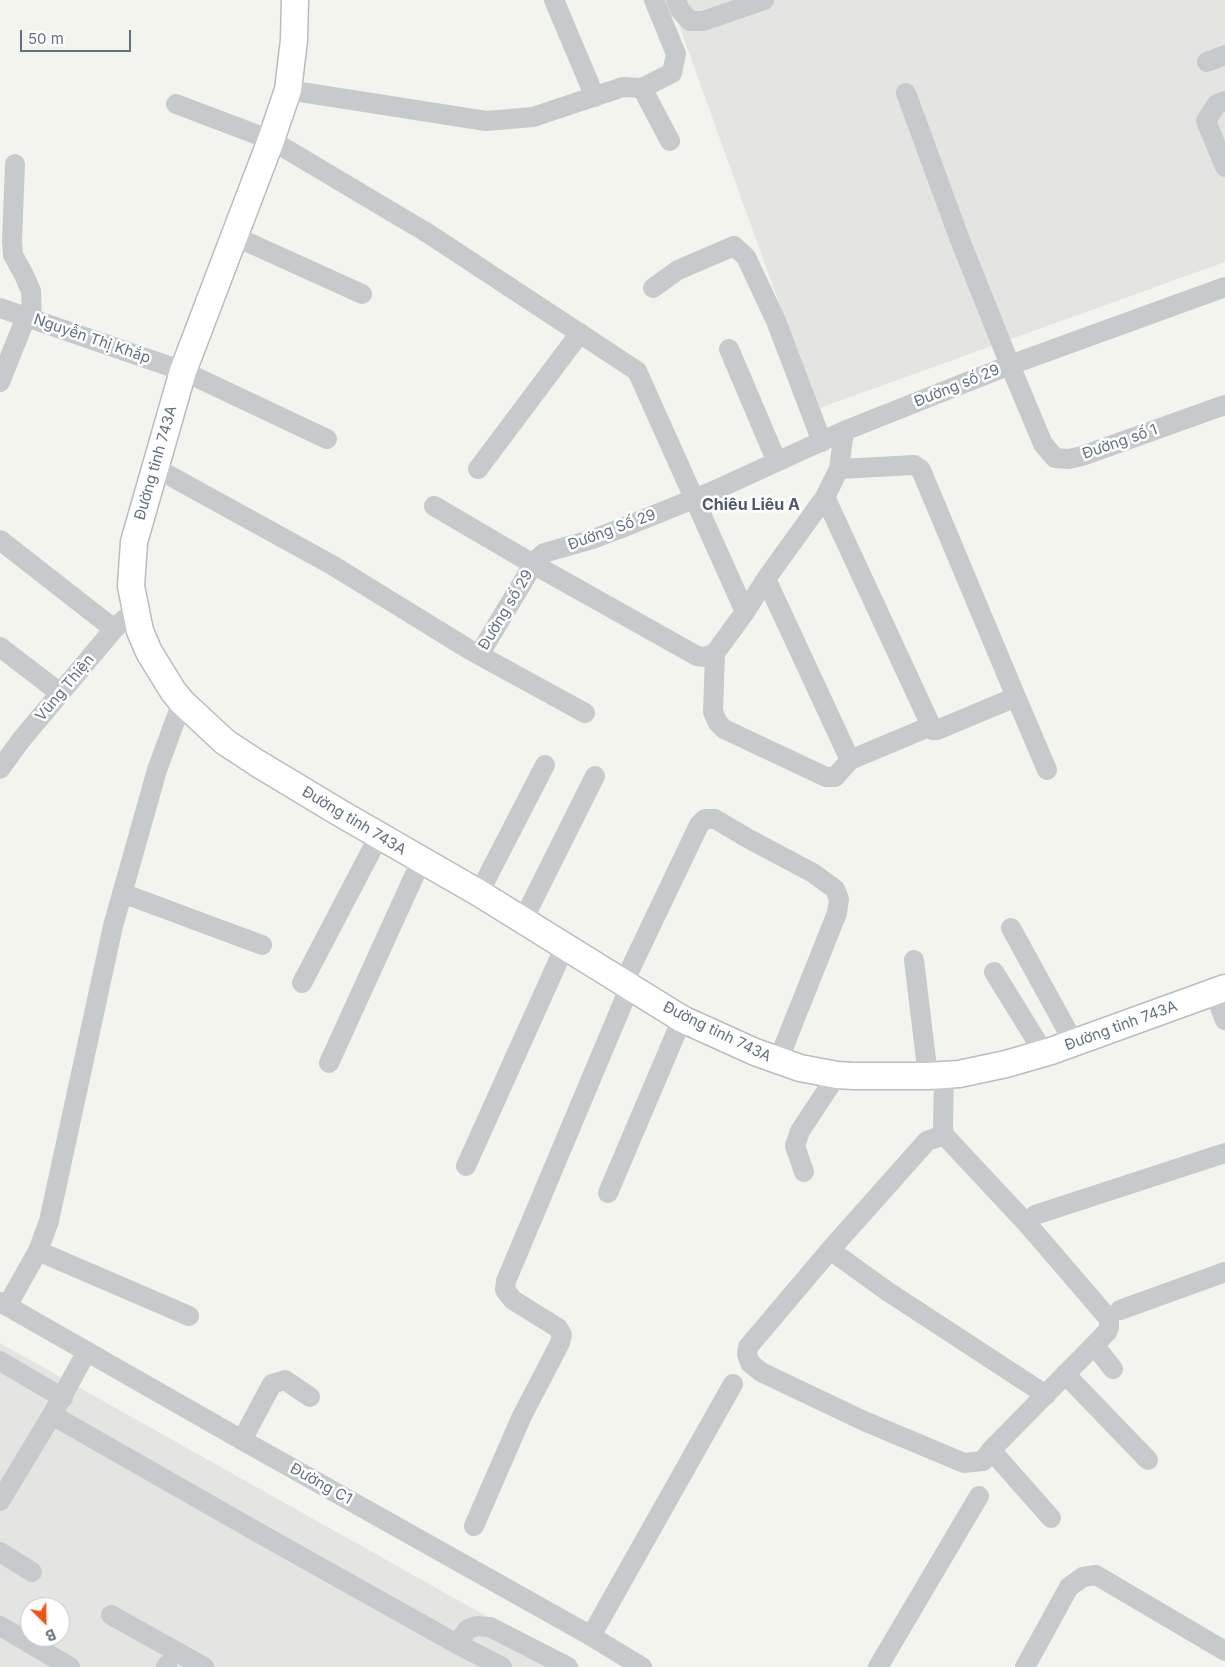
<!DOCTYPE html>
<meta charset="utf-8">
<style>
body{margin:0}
#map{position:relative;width:1225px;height:1667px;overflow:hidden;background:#f4f4ef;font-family:Inter,sans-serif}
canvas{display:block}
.north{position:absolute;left:20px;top:1597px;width:50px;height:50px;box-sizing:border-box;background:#fff;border:1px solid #bfc6cd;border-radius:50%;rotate:157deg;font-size:14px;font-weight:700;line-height:20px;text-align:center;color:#607183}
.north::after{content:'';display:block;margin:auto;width:18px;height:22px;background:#f35210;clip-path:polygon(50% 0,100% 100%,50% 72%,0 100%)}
.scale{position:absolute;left:20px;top:30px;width:111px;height:22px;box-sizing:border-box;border:2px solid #607183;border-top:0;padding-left:6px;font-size:15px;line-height:18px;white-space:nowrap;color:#607183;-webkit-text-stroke:4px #fff;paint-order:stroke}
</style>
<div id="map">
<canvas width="1225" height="1667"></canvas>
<div class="north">B</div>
<div class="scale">50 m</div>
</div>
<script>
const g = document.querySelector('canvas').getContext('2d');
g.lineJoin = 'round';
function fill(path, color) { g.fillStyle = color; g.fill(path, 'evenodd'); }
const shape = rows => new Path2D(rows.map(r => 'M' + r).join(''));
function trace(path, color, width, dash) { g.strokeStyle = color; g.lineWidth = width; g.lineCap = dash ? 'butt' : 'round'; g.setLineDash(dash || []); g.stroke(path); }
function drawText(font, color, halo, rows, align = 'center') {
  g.font = font + ' Inter,sans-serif'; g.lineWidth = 5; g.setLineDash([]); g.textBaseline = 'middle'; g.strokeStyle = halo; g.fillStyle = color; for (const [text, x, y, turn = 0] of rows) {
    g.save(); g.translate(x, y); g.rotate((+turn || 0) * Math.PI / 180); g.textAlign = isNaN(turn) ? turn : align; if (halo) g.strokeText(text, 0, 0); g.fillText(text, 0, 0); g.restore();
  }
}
fill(shape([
 [670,0,1225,0,1225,262,817,409],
 [0,1343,577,1667,0,1667],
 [30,1607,60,1607,60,1637,30,1637]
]), '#e4e5e3');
const major = shape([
 [295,0,294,40,288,90,271,140,183,371,134,542,131,586,140,631,149,652,173,691,182,702,225,742,257,763,340,813,479,893,682,1019,755,1052,800,1068,837,1075,853,1076,928,1076,959,1074,1006,1064,1051,1051,1225,988]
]);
trace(major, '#b9bcc0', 29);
trace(shape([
 [554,0,595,97],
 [676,0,680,10,690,21,703,21,764,0],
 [1207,62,1225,55],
 [642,88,672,73,676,54,654,0],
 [288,90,486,121,533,117,623,87,642,88,670,141],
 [906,93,960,240,1010,365,1043,444,1055,458,1069,459,1082,456,1225,405],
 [1225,101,1217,104,1206,121,1225,167],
 [176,104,271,140,429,234,637,371,745,612],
 [15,164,12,241,13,255,24,275,31,291,32,318],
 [234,236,362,294],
 [653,288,678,270,734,246,746,257,776,321,822,442],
 [0,308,183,371,327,439],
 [729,349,777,462],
 [0,382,26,317],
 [154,467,332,565,470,650,585,713],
 [478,469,580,333],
 [825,497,933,730,937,730,1016,697,921,470,914,465,839,469],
 [434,506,533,564,697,656,705,657,715,653],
 [0,540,114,629],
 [766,579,850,760,835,777,826,777,724,729,718,723,713,712,715,653,745,612,766,579,825,497,839,469,844,431],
 [0,647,60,693],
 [479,655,536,560,544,553,593,539,622,528,711,492,844,431,1010,365,1225,287],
 [1016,697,1047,770],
 [850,760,931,726],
 [0,769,21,740,114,629,135,610],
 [122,893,262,945],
 [479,893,545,765],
 [523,920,595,776],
 [1011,928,1074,1043],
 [914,960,928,1076],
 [994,972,1044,1053],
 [624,982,699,825,705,819,715,819,749,839,813,873,835,889,839,899,837,913,778,1061],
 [302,983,379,836],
 [1214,992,1225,1020],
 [329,1063,421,861],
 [944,1076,943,1127,944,1135,1029,1226,1109,1319,1109,1327,1107,1332,991,1450,983,1461,964,1463,864,1421,761,1372,750,1363,747,1354,748,1347,830,1250,927,1141,944,1135],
 [466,1166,565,946],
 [804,1172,795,1146,800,1131,837,1075],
 [608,1193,682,1019],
 [1035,1215,1225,1153],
 [830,1250,887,1291,1046,1395],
 [38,1251,189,1316],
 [0,1302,242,1440,584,1632,642,1667],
 [7,1306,38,1251,49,1221,113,926,157,770,182,702],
 [1120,1310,1225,1272],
 [1094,1345,1113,1369],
 [87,1351,52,1415,266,1537,457,1644,502,1667],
 [0,1361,63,1398],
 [1065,1374,1148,1460],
 [242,1440,272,1384,285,1380,310,1397],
 [991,1450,1051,1518],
 [0,1501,52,1415],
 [474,1526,522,1416,560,1343,562,1335,558,1328,513,1300,505,1290,506,1281,630,986],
 [0,1552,32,1572],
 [111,1615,204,1667],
 [0,1626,70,1667],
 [591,1636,733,1384],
 [457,1644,468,1629,477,1626,490,1627,568,1667],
 [166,1667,167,1665],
 [878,1667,979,1496],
 [1025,1667,1069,1587,1083,1577,1096,1575,1225,1651]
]), '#c7cacd', 20);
trace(major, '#fff', 26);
drawText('15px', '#607183', '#fff', [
 ["Nguyễn Thị Khắp",92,339,19],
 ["Đường số 29",957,386,-22],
 ["Đường số 1",1120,442,-19],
 ["Đường tỉnh 743A",156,463,-74],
 ["Đường Số 29",612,530,-20],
 ["Đường số 29",506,610,-59],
 ["Vũng Thiện",65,688,-50],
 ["Đường tỉnh 743A",354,821,31],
 ["Đường tỉnh 743A",1121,1026,-20],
 ["Đường tỉnh 743A",717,1032,26],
 ["Đường C1",321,1484,29]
]);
drawText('bold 16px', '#4e5b67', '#fff', [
 ["Chiêu Liêu A",751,505]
]);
</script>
